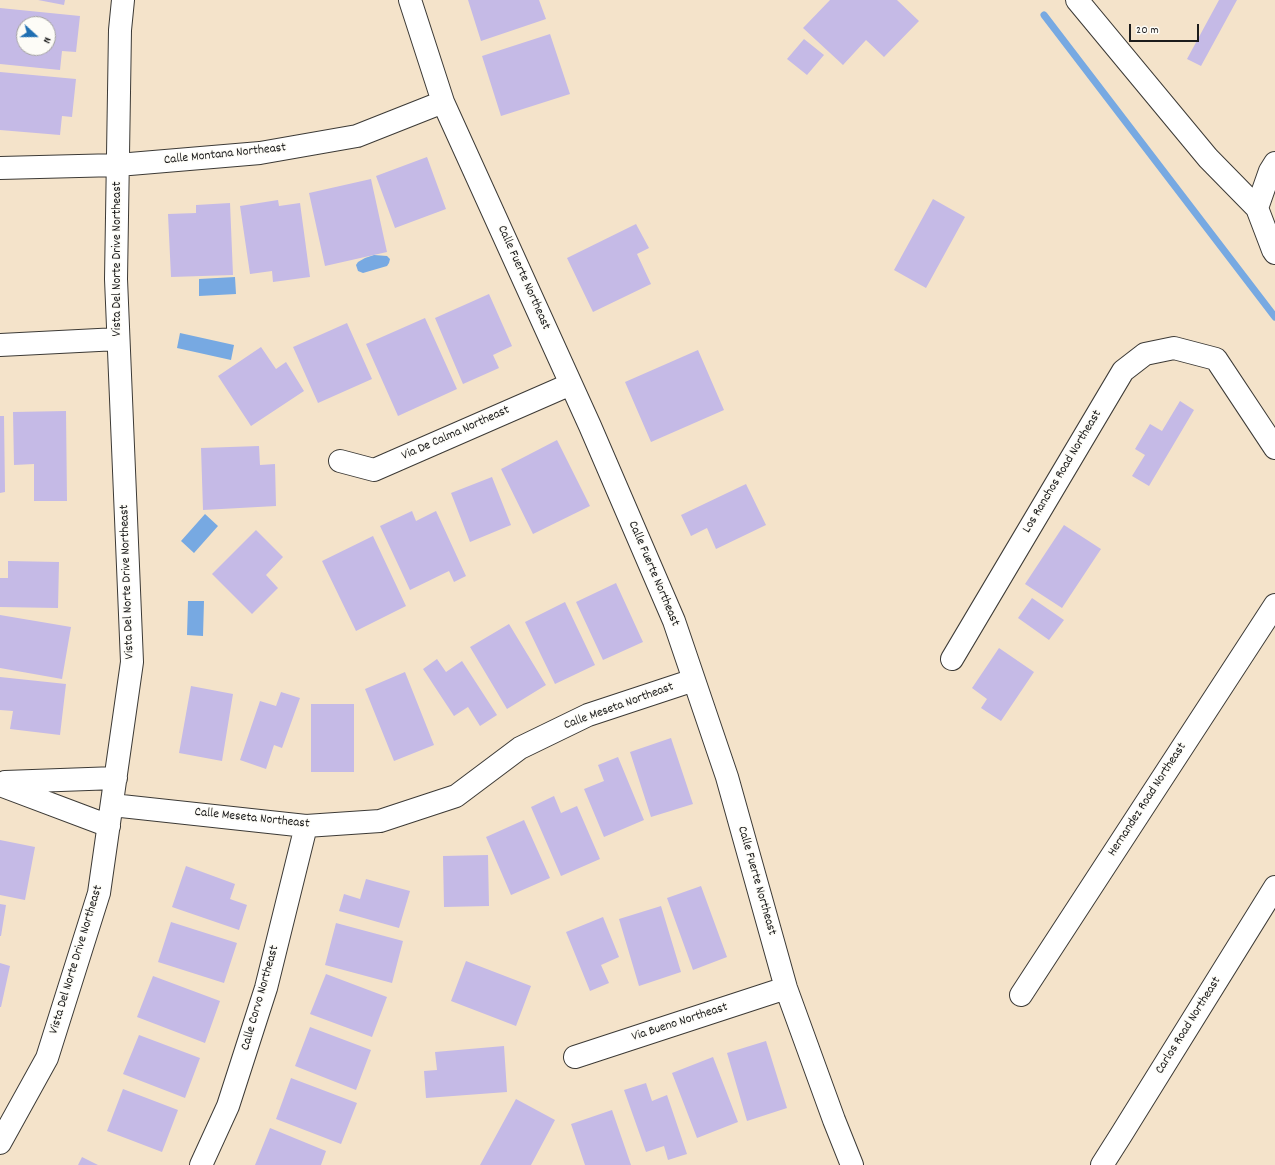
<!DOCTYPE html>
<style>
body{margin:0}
#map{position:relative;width:1275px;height:1165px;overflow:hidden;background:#f4e3ca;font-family:Dekko,sans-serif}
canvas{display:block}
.north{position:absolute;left:16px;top:16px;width:40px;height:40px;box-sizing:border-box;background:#fdfcf7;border:1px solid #a3a29f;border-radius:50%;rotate:111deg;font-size:11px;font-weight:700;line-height:16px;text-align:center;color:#1c1c1c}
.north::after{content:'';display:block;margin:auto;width:14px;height:18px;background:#1f6fb2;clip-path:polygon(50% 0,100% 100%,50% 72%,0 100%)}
.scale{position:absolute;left:1129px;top:24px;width:70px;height:18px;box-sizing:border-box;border:2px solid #1c1c1c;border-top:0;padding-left:5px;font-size:12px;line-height:14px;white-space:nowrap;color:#1c1c1c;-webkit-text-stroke:3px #fdfcf7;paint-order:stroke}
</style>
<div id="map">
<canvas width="1275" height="1165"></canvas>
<div class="north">N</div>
<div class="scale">20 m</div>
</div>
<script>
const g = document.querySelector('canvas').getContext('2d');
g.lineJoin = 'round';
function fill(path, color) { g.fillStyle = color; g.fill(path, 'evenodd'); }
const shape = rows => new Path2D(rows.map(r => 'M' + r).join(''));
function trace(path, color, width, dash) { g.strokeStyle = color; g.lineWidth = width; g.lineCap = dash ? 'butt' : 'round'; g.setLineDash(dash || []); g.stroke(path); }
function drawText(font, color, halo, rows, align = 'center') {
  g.font = font + ' Dekko,sans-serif'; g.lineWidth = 3; g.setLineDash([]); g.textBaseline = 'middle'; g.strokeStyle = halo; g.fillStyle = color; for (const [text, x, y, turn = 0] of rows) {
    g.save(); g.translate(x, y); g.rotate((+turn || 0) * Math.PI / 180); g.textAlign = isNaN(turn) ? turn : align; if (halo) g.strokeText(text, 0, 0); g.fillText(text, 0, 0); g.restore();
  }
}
fill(shape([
 [374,255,387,256,390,259,389,263,387,266,363,273,358,271,356,265,358,262,365,258],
 [235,277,236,294,199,296,199,279],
 [180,333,234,345,231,360,177,348],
 [205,514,218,526,194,553,181,541],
 [188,601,204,601,203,636,187,635]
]), '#77a9e2');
trace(shape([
 [1044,15,1275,317]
]), '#77a9e2', 7);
fill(shape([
 [38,0,65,0,64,5],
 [468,0,539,0,546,19,481,41],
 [830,0,897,0,919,21,884,57,866,40,843,65,803,28],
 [1219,0,1237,0,1201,66,1187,59],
 [0,8,80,16,76,52,62,51,60,70,0,64],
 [24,24,48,24,48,48,24,48],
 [550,34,570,94,501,116,482,56],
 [804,39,824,55,807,75,787,59],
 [0,72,76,79,72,117,62,116,60,135,0,130],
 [427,157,446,209,395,228,376,176],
 [371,179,387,252,325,266,309,193],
 [933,199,965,217,926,288,894,270],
 [278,200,279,206,300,203,310,277,273,282,272,271,250,274,240,206],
 [230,203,233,275,171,277,168,214,196,213,196,205],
 [636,224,649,248,637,254,651,284,593,312,567,258],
 [489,294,512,346,493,355,499,368,463,384,435,318],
 [425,318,457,389,398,416,366,344],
 [347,323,372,379,318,403,293,347],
 [261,347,276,369,286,362,304,391,251,426,218,376],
 [698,350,724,410,651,442,625,382],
 [1180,401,1194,410,1149,486,1132,476,1145,455,1135,449,1150,424,1162,431],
 [66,411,67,501,34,501,34,464,14,465,13,412],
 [0,416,4,416,5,492,0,493],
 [557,440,590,506,533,534,501,469],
 [259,446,260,465,275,464,276,506,203,510,201,448],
 [492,477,511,525,470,542,451,493],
 [746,484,766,525,716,549,707,528,691,536,681,515],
 [412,511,416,521,436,511,466,576,454,582,449,571,410,590,380,526],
 [1064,525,1101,549,1062,608,1025,584],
 [256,530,283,557,266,575,278,588,252,614,212,574],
 [373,536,406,606,356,631,322,561],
 [8,561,59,562,58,608,0,607,0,578,8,578],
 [616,583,643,642,603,660,576,602],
 [1032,598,1064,620,1049,640,1018,618],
 [565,602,595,665,555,684,525,622],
 [0,615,71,627,62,679,0,668],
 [509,624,546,685,507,709,470,647],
 [999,648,1034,672,1001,721,981,708,987,699,972,688],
 [437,659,446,672,462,661,497,715,480,726,468,707,454,716,423,669],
 [405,672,434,745,394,761,365,689],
 [0,677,66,684,60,735,10,729,13,711,0,710],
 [191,686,233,694,222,761,179,753],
 [281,692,300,698,282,748,274,745,266,769,240,760,260,701,276,706],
 [311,704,354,704,354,772,311,772],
 [671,738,693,804,651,817,630,752],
 [618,757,644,820,604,837,584,789,604,781,598,765],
 [554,796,561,813,577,806,600,859,561,876,531,807],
 [524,820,550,878,511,895,486,837],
 [0,840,35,847,25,900,0,895],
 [488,855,489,906,444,907,443,856],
 [186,866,235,884,230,899,247,905,239,930,172,907],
 [366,879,410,891,399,928,339,911,344,894,360,899],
 [701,886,727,957,693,970,667,898],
 [0,904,6,905,1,936,0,936],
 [661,906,681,972,639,986,619,919],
 [603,917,619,957,601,965,609,983,590,991,566,932],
 [171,922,237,943,224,983,158,962],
 [336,923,403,941,392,983,325,965],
 [466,961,531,986,516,1026,451,1001],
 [0,963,10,966,1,1007,0,1007],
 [326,974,387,997,372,1037,310,1014],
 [153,976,220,1001,205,1043,137,1017],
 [310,1027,371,1050,356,1090,295,1066],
 [139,1035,200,1058,185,1098,123,1074],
 [766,1041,787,1108,747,1121,727,1053],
 [504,1046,507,1092,426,1098,424,1071,437,1070,435,1052],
 [713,1057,738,1122,697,1138,672,1073],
 [291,1078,357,1103,341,1144,276,1119],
 [646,1083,652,1101,667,1095,687,1154,668,1160,664,1146,646,1152,624,1090],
 [123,1089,178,1110,162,1152,107,1131],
 [516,1099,555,1120,531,1165,480,1165],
 [612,1110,631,1165,585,1165,571,1124],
 [270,1128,326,1151,321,1165,255,1165],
 [82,1157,98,1165,78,1165]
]), '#c5bae6');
const minor = shape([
 [410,0,443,102,590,426,674,621,727,777,786,988,834,1120,852,1165],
 [1077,0,1208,158,1257,208],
 [1275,163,1270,171,1257,208,1273,250,1275,253],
 [0,168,118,165,260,153,357,136,443,102],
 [0,345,118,339],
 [340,461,374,470,571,384],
 [952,659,1123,371,1145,354,1174,348,1216,359,1275,448],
 [5,782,116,778],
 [0,785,109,826],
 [112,805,306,826,380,821,456,796,520,748,588,715,694,680],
 [1021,995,1275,605],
 [575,1057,786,988],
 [0,1143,47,1058,99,893,132,662,116,279,120,30,123,0],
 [201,1165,228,1106,266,988,306,826],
 [1102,1165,1121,1135,1275,887]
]);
trace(minor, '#3c3a36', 24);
trace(minor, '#fff', 22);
drawText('13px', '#1c1c1c', '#fdfcf7', [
 ["Calle Montana Northeast",225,155,-6],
 ["Vista Del Norte Drive Northeast",118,259,-90],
 ["Calle Fuerte Northeast",523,278,66],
 ["Via De Calma Northeast",456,434,-24],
 ["Los Ranchos Road Northeast",1063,472,-59],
 ["Calle Fuerte Northeast",653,574,67],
 ["Vista Del Norte Drive Northeast",128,582,-92],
 ["Calle Meseta Northeast",619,707,-20],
 ["Hernandez Road Northeast",1148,800,-57],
 ["Calle Meseta Northeast",252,819,6],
 ["Calle Fuerte Northeast",756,881,74],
 ["Vista Del Norte Drive Northeast",77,960,-73],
 ["Calle Corvo Northeast",261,998,-74],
 ["Via Bueno Northeast",680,1023,-18],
 ["Carlos Road Northeast",1189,1026,-58]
]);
</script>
